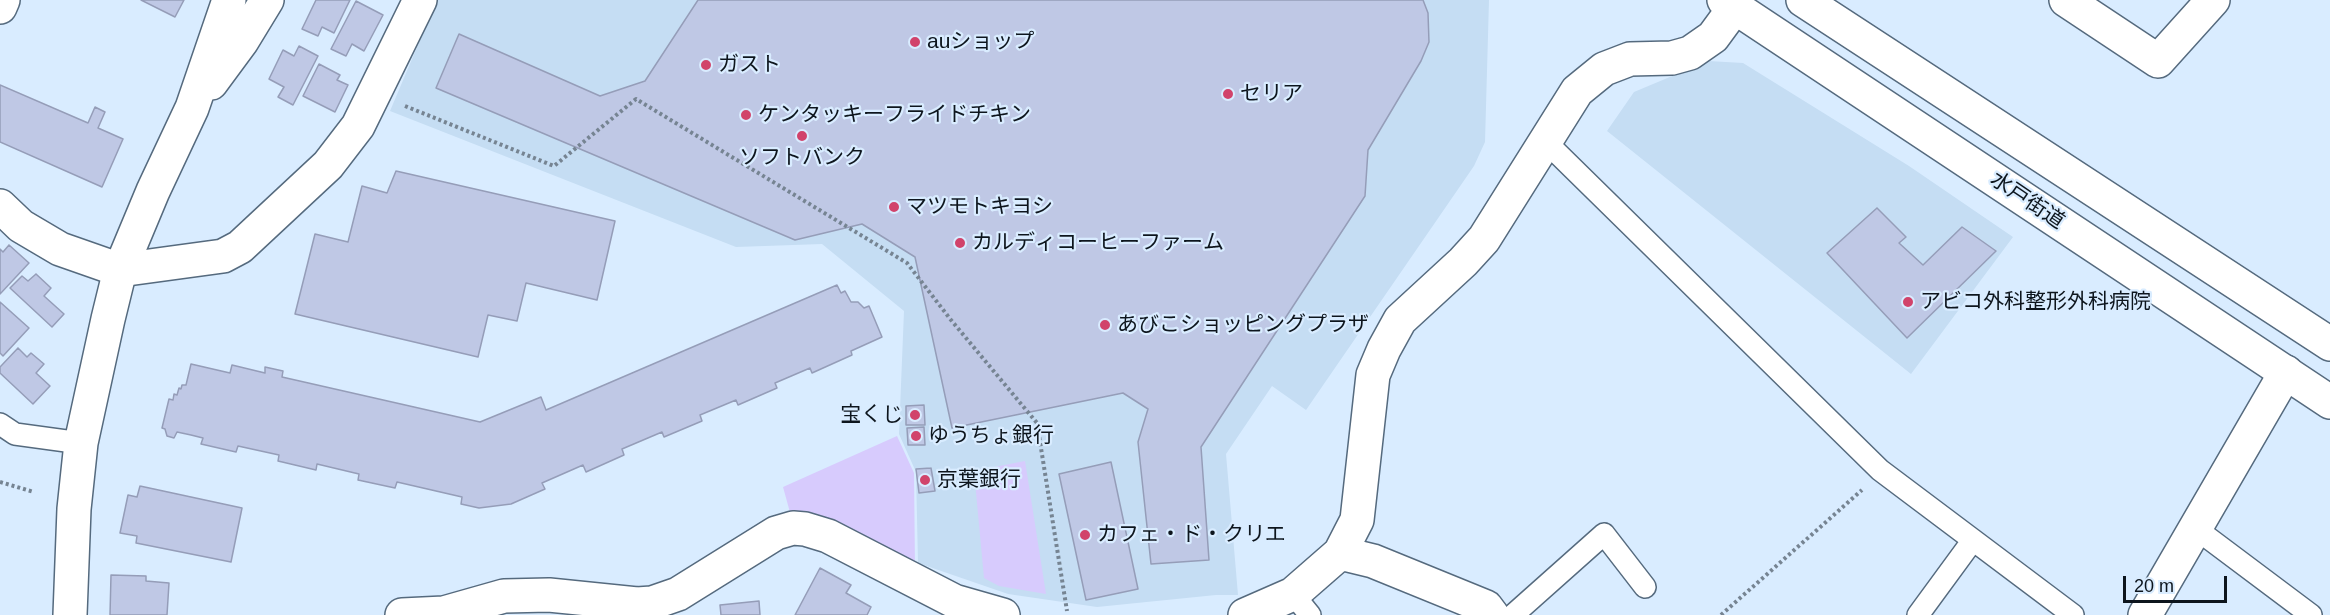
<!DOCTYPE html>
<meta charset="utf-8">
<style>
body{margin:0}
#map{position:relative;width:2330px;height:615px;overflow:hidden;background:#d9ecff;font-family:Helvetica,sans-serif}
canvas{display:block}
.scale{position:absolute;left:2123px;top:576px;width:104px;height:27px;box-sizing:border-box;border:3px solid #0d151d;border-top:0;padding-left:8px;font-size:18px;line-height:21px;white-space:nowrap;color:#0d151d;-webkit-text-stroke:4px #d9ecff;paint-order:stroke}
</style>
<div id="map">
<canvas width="2330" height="615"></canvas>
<div class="scale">20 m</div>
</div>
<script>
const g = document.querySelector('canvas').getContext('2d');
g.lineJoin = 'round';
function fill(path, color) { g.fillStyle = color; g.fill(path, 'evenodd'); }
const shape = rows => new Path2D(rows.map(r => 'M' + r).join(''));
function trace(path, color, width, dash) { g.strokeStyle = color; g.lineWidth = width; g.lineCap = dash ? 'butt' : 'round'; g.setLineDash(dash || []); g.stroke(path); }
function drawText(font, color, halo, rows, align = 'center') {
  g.font = font + ' Helvetica,"Noto Sans JP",sans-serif'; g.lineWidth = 4.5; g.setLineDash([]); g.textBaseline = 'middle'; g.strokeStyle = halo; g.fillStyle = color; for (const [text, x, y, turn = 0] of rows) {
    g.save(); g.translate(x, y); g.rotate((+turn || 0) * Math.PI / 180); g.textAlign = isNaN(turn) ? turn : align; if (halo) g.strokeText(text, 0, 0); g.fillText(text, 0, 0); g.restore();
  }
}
fill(shape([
 [437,0,1489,0,1485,142,1474,166,1306,410,1272,386,1226,454,1238,595,1216,595,1097,607,1008,594,918,563,916,472,899,434,904,311,822,244,736,247,390,111],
 [1708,61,1743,63,1909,166,2013,237,1911,374,1607,131,1634,92]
]), '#c5ddf3');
fill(shape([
 [897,436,914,473,915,569,791,516,783,487],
 [1025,461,1046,594,999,586,984,578,974,471]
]), '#d7cbfd');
const building = shape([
 [141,0,184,0,175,17,141,0],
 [316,0,350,0,334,33,322,27,318,36,302,29,316,0],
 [698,0,1423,0,1428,13,1429,42,1421,61,1368,150,1365,196,1201,447,1209,560,1151,564,1138,442,1148,409,1123,393,952,428,915,257,862,224,795,240,436,88,459,34,600,96,645,81,698,0],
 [356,1,383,15,364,51,352,44,346,56,331,49,356,1],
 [299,46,318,56,293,105,278,97,284,87,269,79,283,50,294,56,299,46],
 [319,64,340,75,337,80,348,85,335,112,303,96,319,64],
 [0,85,88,123,95,107,105,112,98,128,123,139,102,187,0,142,0,85],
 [396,171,615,221,597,300,526,283,517,321,488,315,478,357,295,314,315,234,348,242,362,186,387,193,396,171],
 [1877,208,1906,237,1899,243,1923,265,1962,227,1996,251,1907,338,1827,253,1877,208],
 [9,245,29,263,0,294,0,249,3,252,9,245],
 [36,274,51,288,44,296,64,314,52,327,10,288,22,276,28,281,36,274],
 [837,285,841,293,845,291,851,302,858,302,864,308,869,306,882,337,851,351,852,355,812,373,810,368,775,383,777,388,738,405,736,400,700,415,702,421,664,437,662,432,622,449,624,455,586,472,583,465,542,483,545,489,511,504,479,508,461,504,462,497,397,482,395,488,358,480,359,474,317,464,316,470,278,461,279,455,238,446,236,452,201,444,203,438,191,435,177,432,174,438,167,436,165,429,162,428,169,399,173,400,174,394,177,395,179,388,181,389,182,385,186,385,191,364,230,373,232,365,265,373,265,367,283,371,282,377,480,422,541,397,546,410,837,285],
 [0,302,29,328,3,356,0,353,0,302],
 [18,348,27,357,31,353,44,364,36,373,50,386,33,404,0,373,0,367,18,348],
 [924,405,925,425,906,425,906,406,924,405],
 [924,427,925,445,908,445,907,428,924,427],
 [1111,462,1138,589,1086,600,1059,474,1111,462],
 [931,468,935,491,919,493,916,469,931,468],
 [140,486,242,508,231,562,136,543,137,536,120,533,128,495,137,497,140,486],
 [820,568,851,585,846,593,871,607,867,615,795,615,820,568],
 [111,575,146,576,146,581,169,583,167,615,110,615,111,575],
 [759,601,760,615,721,615,720,605,759,601]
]);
fill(building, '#bfc8e5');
trace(building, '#959db8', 1.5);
const service = shape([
 [1545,141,1880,470,2073,615],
 [0,424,15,434,81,443],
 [2195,528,2311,615],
 [1293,594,1310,615],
 [1513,615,1604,534,1645,587],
 [1918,615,1973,540]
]);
const minor = shape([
 [2066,0,2158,61,2213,0],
 [0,7,3,0],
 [0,206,21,226,60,249,120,270,223,256,240,247,328,165,358,126,420,0],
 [1340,553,1373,561,1486,607,1492,615],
 [402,615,444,613,504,596,549,595,637,604,652,603,678,594,776,533,793,528,805,529,828,536,954,601,1003,615],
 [1245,615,1293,594,1340,553,1357,520,1373,375,1384,349,1400,320,1463,262,1484,239,1577,91,1604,69,1630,59,1672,58,1690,53,1713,37,1735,7],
 [2145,615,2286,372]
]);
const tertiary = shape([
 [211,83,242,41,267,0],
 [70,615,74,509,81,443,108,319,120,270,153,191,192,108,229,0]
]);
const trunk = shape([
 [1724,0,2330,402],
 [1803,0,2330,344]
]);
trace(service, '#556a7e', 24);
trace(minor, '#556a7e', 36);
trace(tertiary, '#556a7e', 36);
trace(trunk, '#556a7e', 36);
trace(shape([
 [405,106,554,166,636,99,907,263,951,320,1037,423,1067,611],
 [0,482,34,492],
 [1721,615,1862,490]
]), '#768492', 4, [3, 3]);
trace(service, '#fff', 21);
trace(minor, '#fff', 33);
trace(tertiary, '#fff', 33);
trace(trunk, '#fff', 33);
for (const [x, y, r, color] of [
 [915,42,6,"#d1436b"],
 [706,65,6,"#d1436b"],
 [1228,94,6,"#d1436b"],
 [746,115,6,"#d1436b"],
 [802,136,6,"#d1436b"],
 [894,207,6,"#d1436b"],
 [960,243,6,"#d1436b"],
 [1908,302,6,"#d1436b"],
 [1105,325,6,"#d1436b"],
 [915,415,6,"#d1436b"],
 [916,436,6,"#d1436b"],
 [925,480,6,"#d1436b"],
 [1085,535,6,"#d1436b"]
]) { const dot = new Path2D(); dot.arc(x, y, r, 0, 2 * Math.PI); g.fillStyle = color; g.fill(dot); trace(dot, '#d9ecff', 2); }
drawText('21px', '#0d151d', '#d9ecff', [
 ["auショップ",927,42],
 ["ガスト",718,65],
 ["セリア",1240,94],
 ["ケンタッキーフライドチキン",758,115],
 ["ソフトバンク",802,158,"center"],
 ["マツモトキヨシ",906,207],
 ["カルディコーヒーファーム",972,243],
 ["アビコ外科整形外科病院",1920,302],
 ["あびこショッピングプラザ",1117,325],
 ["宝くじ",903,415,"right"],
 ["ゆうちょ銀行",928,436],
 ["京葉銀行",937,480],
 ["カフェ・ド・クリエ",1097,535]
], 'left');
drawText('21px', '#0d151d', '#d9ecff', [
 ["水戸街道",2027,201,34]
]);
</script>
